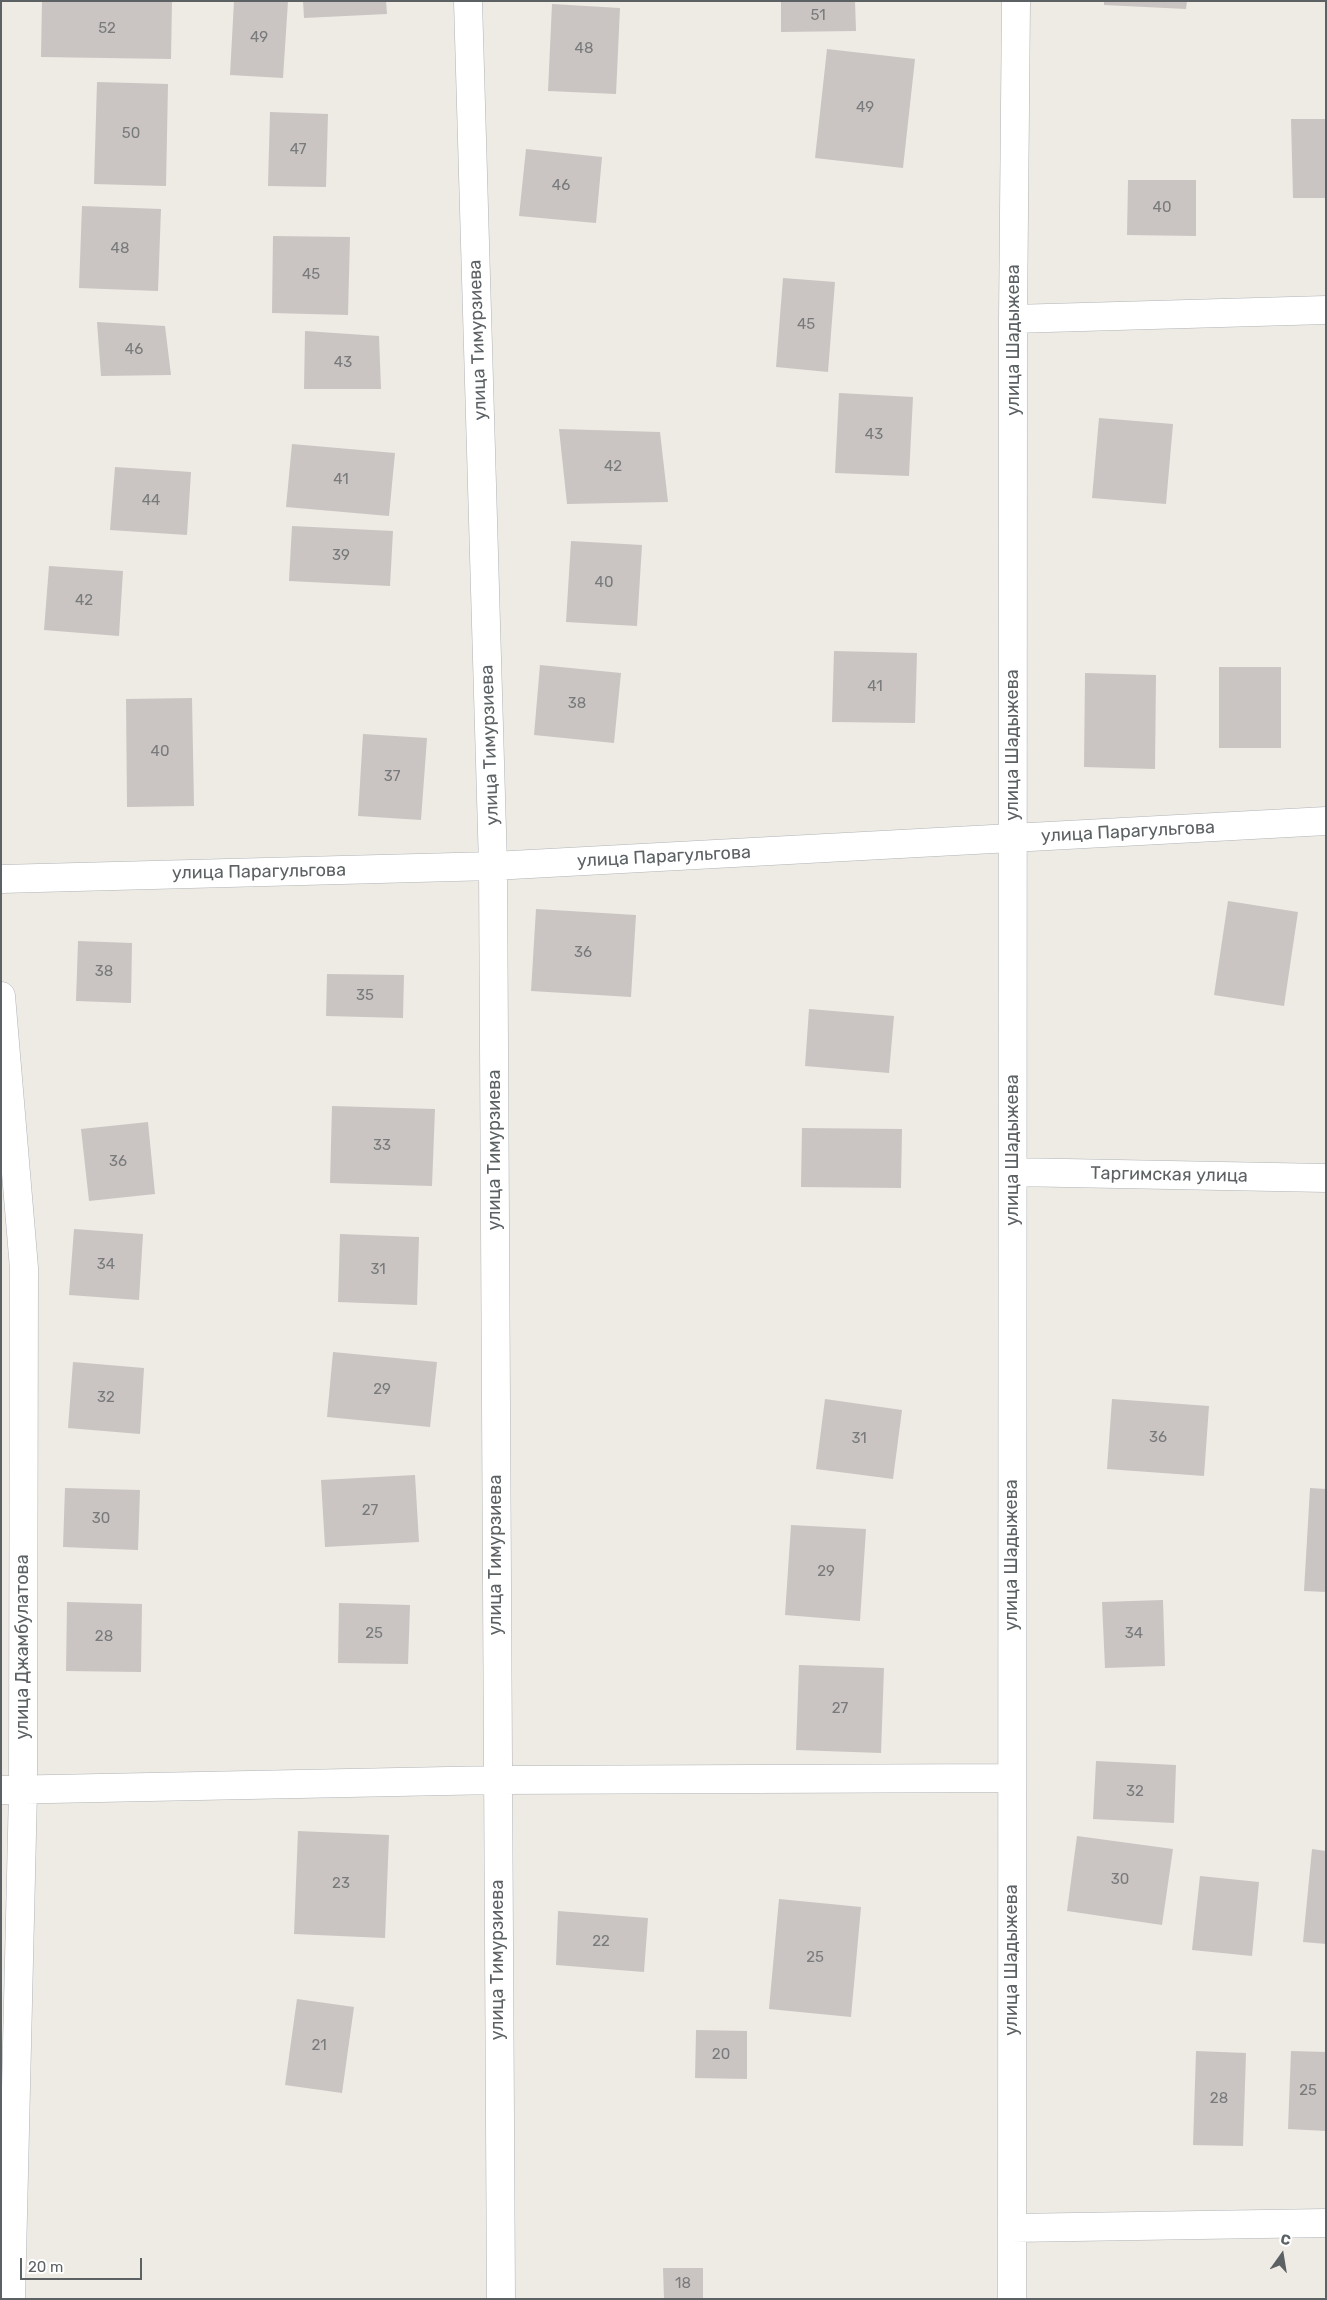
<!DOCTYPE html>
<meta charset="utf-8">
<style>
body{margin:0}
#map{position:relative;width:1327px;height:2300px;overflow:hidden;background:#eeeae4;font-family:Rubik,sans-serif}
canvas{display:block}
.frame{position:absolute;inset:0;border:2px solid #5c6164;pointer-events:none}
.north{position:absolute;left:1257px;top:2230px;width:50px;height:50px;-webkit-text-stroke:4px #fff;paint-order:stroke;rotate:13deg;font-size:14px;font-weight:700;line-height:20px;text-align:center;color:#5c6164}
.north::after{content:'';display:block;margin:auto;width:18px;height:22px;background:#5c6164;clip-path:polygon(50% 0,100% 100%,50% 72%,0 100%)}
.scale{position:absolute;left:20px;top:2258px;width:122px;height:22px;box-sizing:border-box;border:2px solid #5c6164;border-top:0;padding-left:6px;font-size:15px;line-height:18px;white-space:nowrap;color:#5c6164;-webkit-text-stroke:4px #fff;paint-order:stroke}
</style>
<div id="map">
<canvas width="1327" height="2300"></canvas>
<div class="frame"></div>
<div class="north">С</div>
<div class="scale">20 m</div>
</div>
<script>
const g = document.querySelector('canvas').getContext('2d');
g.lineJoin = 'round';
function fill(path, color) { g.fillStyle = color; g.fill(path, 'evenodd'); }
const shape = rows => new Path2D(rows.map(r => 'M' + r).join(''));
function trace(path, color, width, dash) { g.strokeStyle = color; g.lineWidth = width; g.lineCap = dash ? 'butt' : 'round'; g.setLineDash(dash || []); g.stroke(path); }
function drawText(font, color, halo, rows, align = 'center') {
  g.font = font + ' Rubik,sans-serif'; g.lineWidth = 4; g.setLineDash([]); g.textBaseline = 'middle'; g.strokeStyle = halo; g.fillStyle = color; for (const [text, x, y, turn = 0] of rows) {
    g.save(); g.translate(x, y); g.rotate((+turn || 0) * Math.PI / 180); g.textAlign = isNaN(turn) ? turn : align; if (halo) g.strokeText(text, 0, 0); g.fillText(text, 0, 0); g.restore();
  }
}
fill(shape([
 [42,1,172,1,171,59,41,57],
 [234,1,288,1,283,78,230,75],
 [303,1,386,1,387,14,304,18],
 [781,1,855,1,856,31,781,32],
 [1104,1,1187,1,1186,9,1104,5],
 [552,4,620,8,616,94,548,91],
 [827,49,915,59,903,168,815,158],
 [97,82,168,84,166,186,94,184],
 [270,112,328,114,326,187,268,186],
 [1291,119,1326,119,1326,198,1293,198],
 [526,149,602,157,596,223,519,216],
 [1128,180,1196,180,1196,236,1127,235],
 [82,206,161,209,158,291,79,288],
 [273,236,350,237,348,315,272,313],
 [783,278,835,282,828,372,776,367],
 [97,322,165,326,171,375,101,376],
 [305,331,379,336,381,389,304,389],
 [839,393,913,397,909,476,835,473],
 [1099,418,1173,424,1166,504,1092,498],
 [559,429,660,432,668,502,567,504],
 [292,444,395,453,389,516,286,507],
 [115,467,191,472,187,535,110,530],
 [292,526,393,531,390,586,289,581],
 [571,541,642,545,637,626,566,622],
 [49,566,123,571,119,636,44,630],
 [834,651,917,653,915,723,832,722],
 [540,665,621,673,614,743,534,735],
 [1219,667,1281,667,1281,748,1219,748],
 [1085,673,1156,675,1155,769,1084,767],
 [192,698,194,806,127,807,126,699],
 [363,734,427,738,421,820,358,816],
 [1228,901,1298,912,1284,1006,1214,995],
 [536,909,636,915,631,997,531,991],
 [78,941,132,943,131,1003,76,1001],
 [327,974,404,975,403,1018,326,1016],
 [809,1009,894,1016,889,1073,805,1066],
 [332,1106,435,1109,432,1186,330,1183],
 [148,1122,155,1194,89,1201,81,1129],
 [802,1128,902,1129,901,1188,801,1187],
 [74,1229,143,1234,139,1300,69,1295],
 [340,1234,419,1237,417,1305,338,1302],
 [333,1352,437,1362,430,1427,327,1417],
 [73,1362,144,1368,140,1434,68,1428],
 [825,1399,902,1410,893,1479,816,1469],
 [1112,1399,1209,1406,1204,1476,1107,1469],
 [415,1475,419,1542,325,1547,321,1480],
 [65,1488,140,1490,138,1550,63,1547],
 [1310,1488,1326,1489,1326,1592,1304,1591],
 [791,1525,866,1529,860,1621,785,1615],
 [1163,1600,1165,1666,1105,1668,1102,1602],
 [67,1602,142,1604,141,1672,66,1671],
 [339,1603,410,1605,408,1664,338,1663],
 [799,1665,884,1668,881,1753,796,1750],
 [1096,1761,1176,1765,1174,1823,1093,1819],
 [298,1831,389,1835,385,1938,294,1934],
 [1077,1836,1173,1849,1162,1925,1067,1911],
 [1312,1849,1326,1851,1326,1944,1303,1942],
 [1200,1876,1259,1882,1252,1956,1192,1950],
 [779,1899,861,1907,851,2017,769,2009],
 [558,1911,648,1918,644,1972,556,1965],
 [297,1999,354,2007,342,2093,285,2085],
 [696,2030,747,2031,747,2079,695,2078],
 [1196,2051,1246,2053,1243,2146,1193,2145],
 [1291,2051,1326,2052,1326,2131,1288,2129],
 [663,2268,703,2268,703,2299,664,2299]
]), '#cac5c2');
const minor = shape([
 [468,1,493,866,501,2299],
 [1013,319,1326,310],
 [1,879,493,866,1326,821],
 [1,996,24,1268,23,1791,11,2299],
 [1013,1172,1326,1178],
 [1,1790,497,1780,1012,1778],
 [1012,2228,1326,2223],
 [1012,2299,1013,319,1016,1]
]);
trace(minor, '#b0b3b6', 29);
trace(minor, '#fff', 28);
drawText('15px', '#787a7c', null, [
 ["51",818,16],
 ["52",107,29],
 ["49",259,38],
 ["48",584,49],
 ["49",865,108],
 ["50",131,134],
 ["47",298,150],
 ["46",561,186],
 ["40",1162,208],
 ["48",120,249],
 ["45",311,275],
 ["45",806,325],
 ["46",134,350],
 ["43",343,363],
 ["43",874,435],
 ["42",613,467],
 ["41",341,480],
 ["44",151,501],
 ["39",341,556],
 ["40",604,583],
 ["42",84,601],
 ["41",875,687],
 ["38",577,704],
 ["40",160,752],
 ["37",392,777],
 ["36",583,953],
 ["38",104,972],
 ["35",365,996],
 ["33",382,1146],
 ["36",118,1162],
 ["34",106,1265],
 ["31",378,1270],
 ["29",382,1390],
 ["32",106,1398],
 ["36",1158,1438],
 ["31",859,1439],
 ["27",370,1511],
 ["30",101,1519],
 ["29",826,1572],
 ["25",374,1634],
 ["34",1134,1634],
 ["28",104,1637],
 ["27",840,1709],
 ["32",1135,1792],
 ["30",1120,1880],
 ["23",341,1884],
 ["22",601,1942],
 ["25",815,1958],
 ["21",319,2046],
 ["20",721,2055],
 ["25",1308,2091],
 ["28",1219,2099],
 ["18",683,2284]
]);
drawText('18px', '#5c6164', '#fff', [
 ["улица Тимурзиева",478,340,-92],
 ["улица Шадыжева",1014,340,-90],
 ["улица Тимурзиева",490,745,-92],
 ["улица Шадыжева",1013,745,-90],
 ["улица Парагульгова",1128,832,-3],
 ["улица Парагульгова",664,857,-3],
 ["улица Парагульгова",259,872,-1],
 ["улица Тимурзиева",495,1150,-90],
 ["улица Шадыжева",1013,1150,-90],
 ["Таргимская улица",1169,1175,1],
 ["улица Тимурзиева",496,1555,-90],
 ["улица Шадыжева",1012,1555,-90],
 ["улица Джамбулатова",23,1647,-90],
 ["улица Тимурзиева",498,1960,-90],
 ["улица Шадыжева",1012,1960,-90]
]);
</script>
